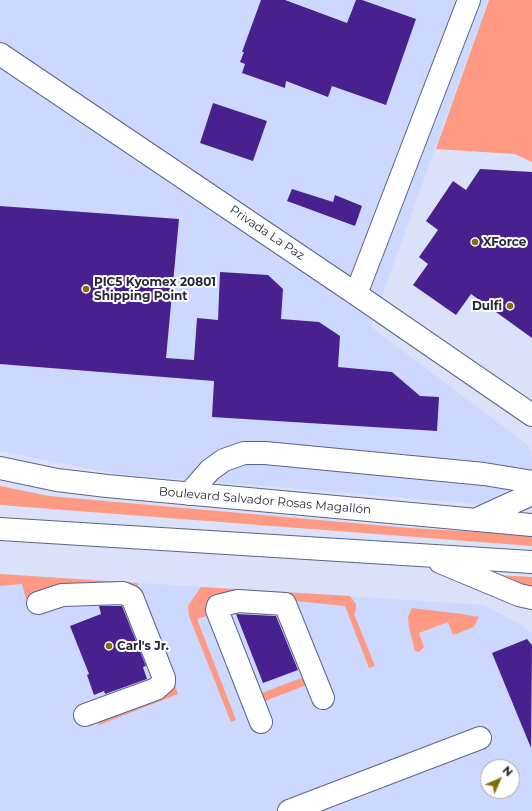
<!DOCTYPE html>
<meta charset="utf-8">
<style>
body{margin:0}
#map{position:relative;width:532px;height:811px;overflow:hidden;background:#dae1f9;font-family:Montserrat,sans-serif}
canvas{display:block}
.north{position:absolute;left:480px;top:759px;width:40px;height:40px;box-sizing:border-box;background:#fff;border:1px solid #a8a9b0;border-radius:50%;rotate:45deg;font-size:11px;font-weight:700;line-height:16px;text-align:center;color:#252939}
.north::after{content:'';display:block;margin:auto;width:14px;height:18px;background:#846c08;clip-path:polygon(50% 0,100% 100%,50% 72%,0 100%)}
</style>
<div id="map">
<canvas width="532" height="811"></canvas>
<div class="north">N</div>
</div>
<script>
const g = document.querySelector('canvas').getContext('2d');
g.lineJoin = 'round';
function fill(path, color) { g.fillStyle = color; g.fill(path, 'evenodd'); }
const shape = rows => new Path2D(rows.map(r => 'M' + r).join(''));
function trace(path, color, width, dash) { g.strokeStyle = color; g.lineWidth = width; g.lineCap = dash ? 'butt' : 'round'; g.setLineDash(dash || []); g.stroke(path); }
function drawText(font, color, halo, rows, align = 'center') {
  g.font = font + ' Montserrat,sans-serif'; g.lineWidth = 4; g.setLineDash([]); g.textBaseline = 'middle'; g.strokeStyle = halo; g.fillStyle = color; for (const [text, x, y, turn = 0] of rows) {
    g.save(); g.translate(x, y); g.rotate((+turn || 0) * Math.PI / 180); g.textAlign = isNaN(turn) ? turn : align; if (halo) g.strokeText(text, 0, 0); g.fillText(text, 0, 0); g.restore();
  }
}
fill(shape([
 [0,0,488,0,371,327,529,446,532,456,532,469,489,505,110,473,0,451],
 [0,574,484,605,520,624,532,633,532,811,0,811],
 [488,767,512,767,512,791,488,791]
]), '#cdd8fe');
fill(shape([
 [489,0,532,0,532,162,515,154,436,149],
 [0,486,49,496,409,528,532,535,532,546,0,505],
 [0,574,137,583,178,694,99,725,97,715,159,691,136,596,51,595,26,599,22,584,0,586],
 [495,575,532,577,532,588],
 [201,587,350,596,356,604,356,610,354,614,375,666,369,668,345,606,296,601,218,596,213,614,197,619,236,720,231,722,189,616,188,606],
 [412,608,462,614,479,617,474,627,453,635,448,622,419,633,424,647,419,652,415,651,409,628,408,617],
 [322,670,325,678,252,706,249,698]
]), '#fe9984');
fill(shape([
 [261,0,285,0,347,23,356,0,362,0,416,19,386,105,332,86,328,97,286,81,285,88,242,73,245,64,240,62,244,52,242,52],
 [213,103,267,121,253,161,200,143],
 [480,169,532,172,532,338,471,294,456,315,413,285,428,264,419,257,438,230,426,221,453,181,466,190],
 [292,189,333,202,335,195,362,206,355,226,287,201],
 [0,206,179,219,166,358,194,360,197,318,218,320,220,272,268,275,283,289,281,319,319,322,340,336,338,367,392,372,420,396,439,397,437,431,212,417,214,381,0,364],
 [99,606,122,606,146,666,143,667,147,679,105,694,104,691,94,695,87,675,89,674,70,626,101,614],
 [236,614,276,616,298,670,263,683],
 [527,639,532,645,531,748,492,653]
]), '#48218e');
const minor = shape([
 [0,54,356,294,532,415],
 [356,294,469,0],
 [189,494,210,470,224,460,244,453,265,453,484,474,532,482],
 [38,603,62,595,123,593,132,597,164,678,164,682,156,689,85,715],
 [261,722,217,610,218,606,238,601,285,604,323,698],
 [289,811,480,738]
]);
const highway = shape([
 [0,468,57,480,107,486,532,525],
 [475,520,532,494],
 [0,529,532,562],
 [440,562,519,595,532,598]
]);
trace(minor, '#5b6487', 24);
trace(highway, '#5b6487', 24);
trace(minor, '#fff', 22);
trace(highway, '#fff', 22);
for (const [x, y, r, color] of [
 [475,242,4,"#846c08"],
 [86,289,4,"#846c08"],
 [510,306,4,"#846c08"],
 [109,646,4,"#846c08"]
]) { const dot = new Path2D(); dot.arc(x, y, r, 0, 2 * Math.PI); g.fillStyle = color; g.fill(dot); trace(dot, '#fff', 1.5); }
drawText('12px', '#252939', '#fff', [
 ["Privada La Paz",267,233,34],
 ["Boulevard Salvador Rosas Magallón",265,501,5]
]);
drawText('bold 12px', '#252939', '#fff', [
 ["XForce",483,242],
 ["PIC5 Kyomex 20801",94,282],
 ["Shipping Point",94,296],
 ["Dulfi",502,306,"right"],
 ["Carl's Jr.",117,646]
], 'left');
</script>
